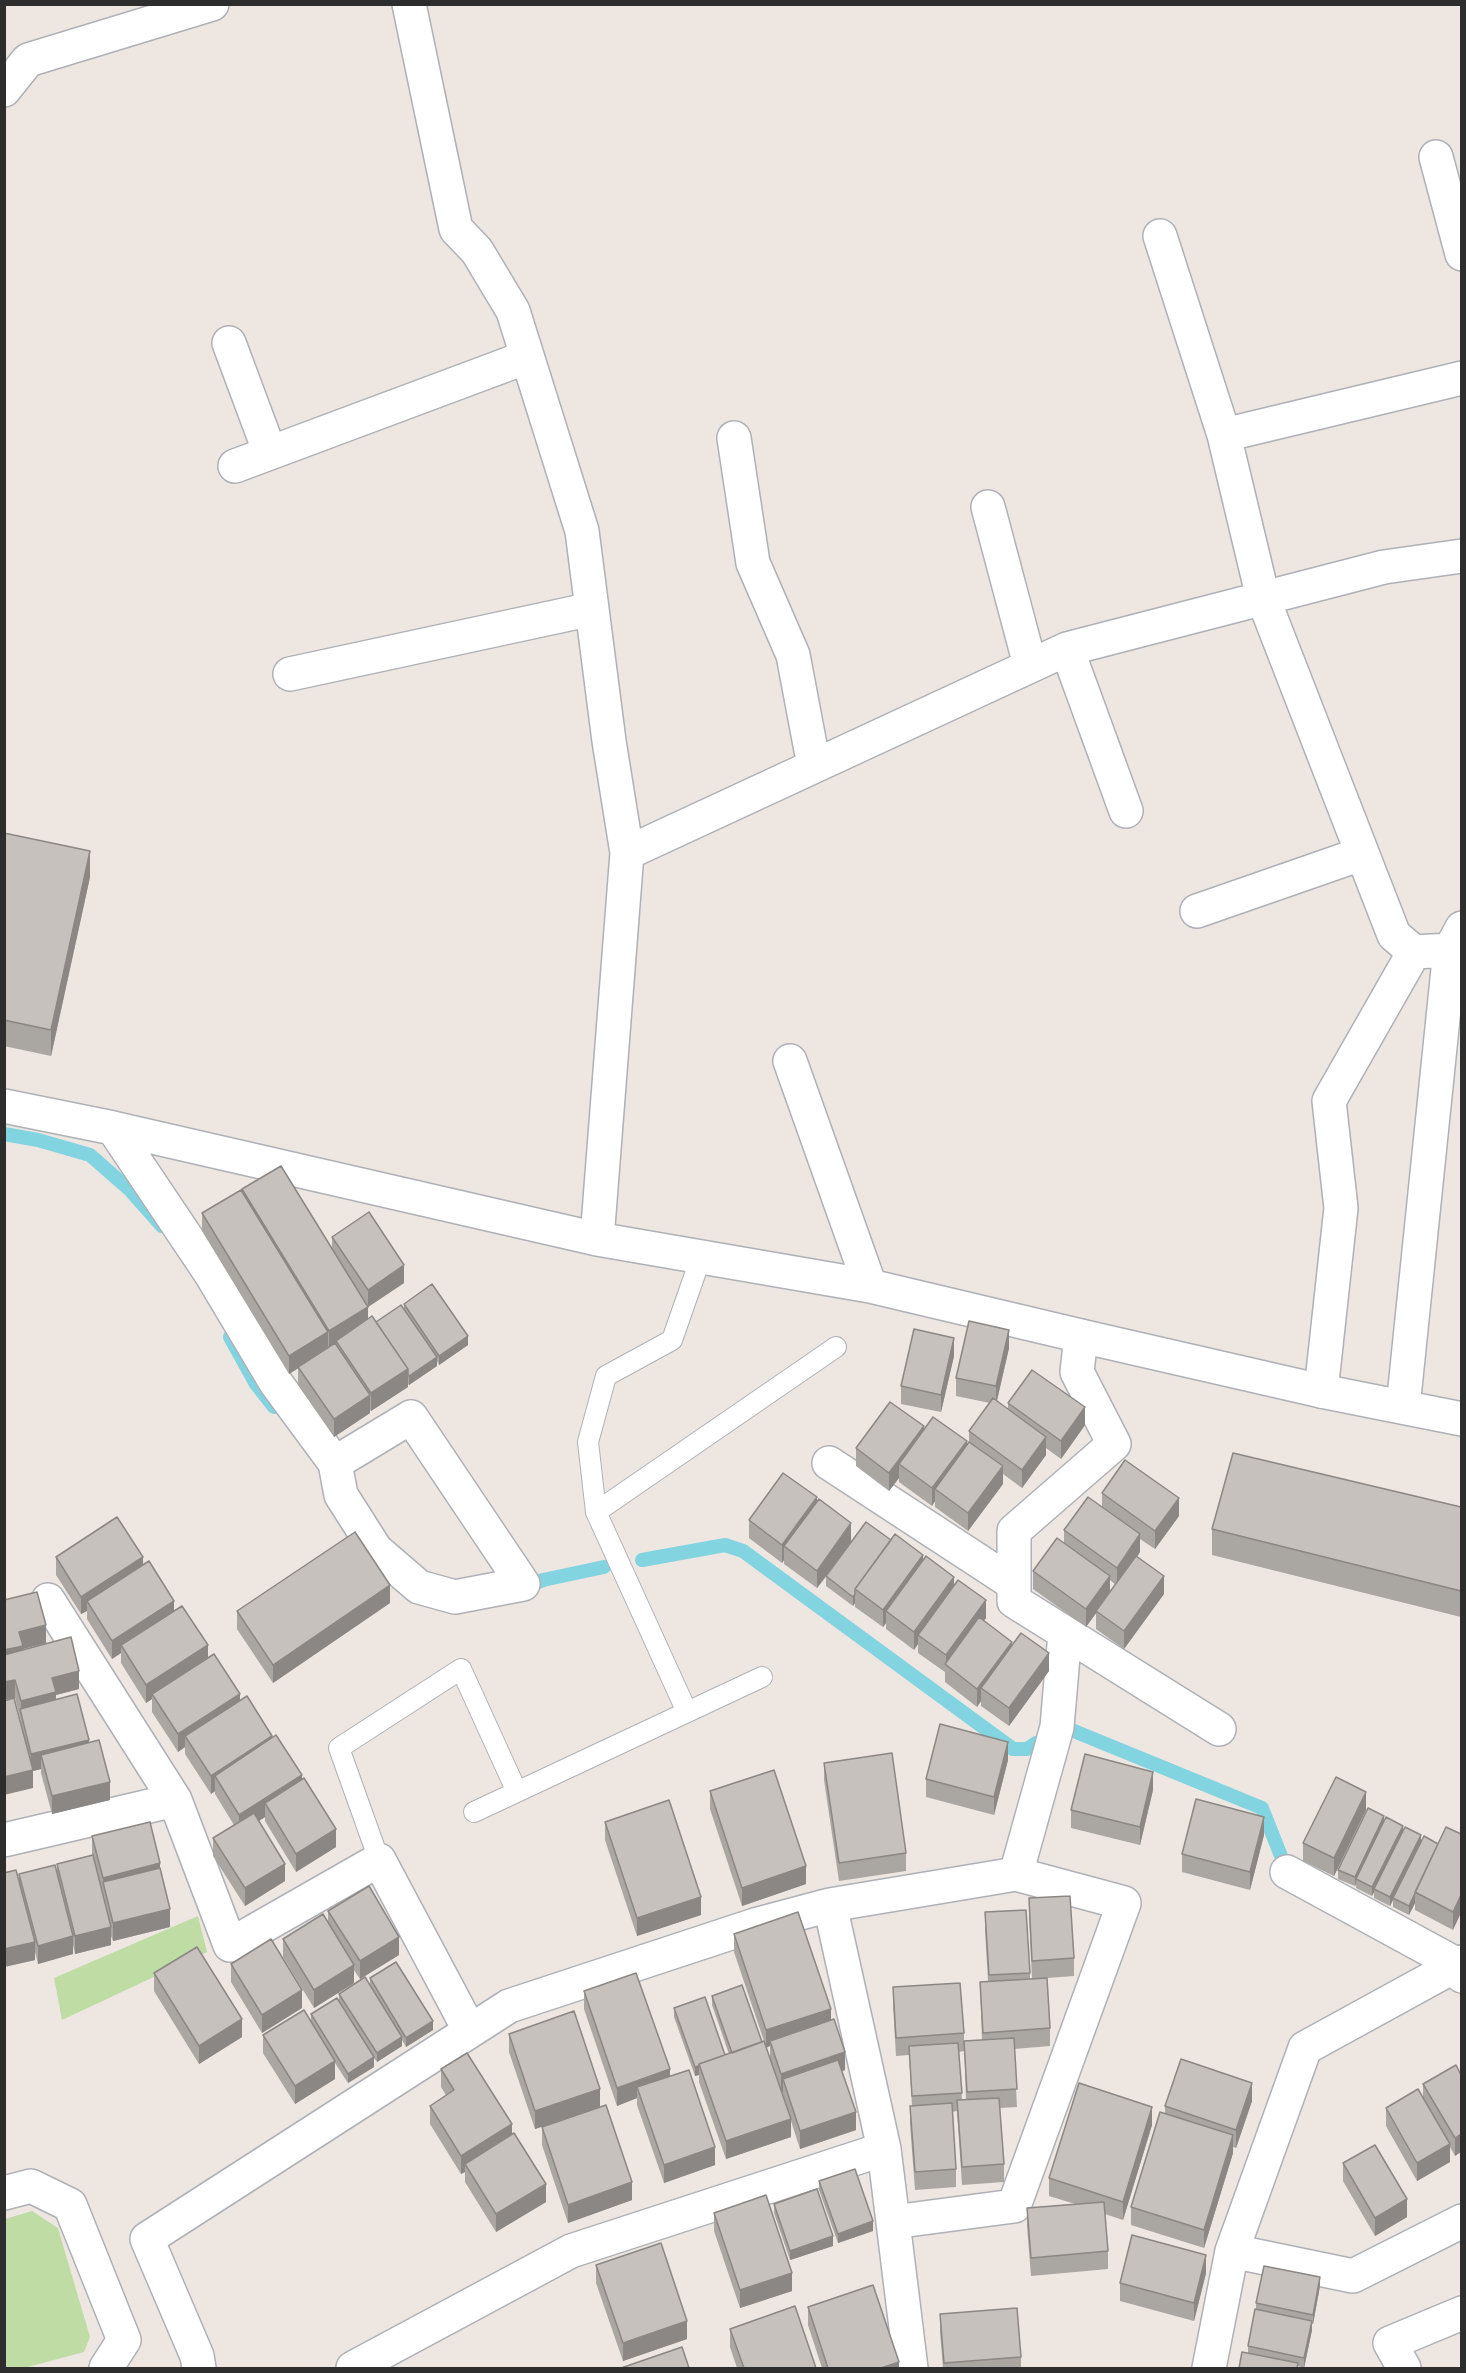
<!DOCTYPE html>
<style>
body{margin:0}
#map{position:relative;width:1466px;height:2373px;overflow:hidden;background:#ede6e1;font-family:"PT Sans Narrow",sans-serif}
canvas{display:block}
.frame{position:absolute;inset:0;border:6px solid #2d2d2d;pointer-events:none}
</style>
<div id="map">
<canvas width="1466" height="2373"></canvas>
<div class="frame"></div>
</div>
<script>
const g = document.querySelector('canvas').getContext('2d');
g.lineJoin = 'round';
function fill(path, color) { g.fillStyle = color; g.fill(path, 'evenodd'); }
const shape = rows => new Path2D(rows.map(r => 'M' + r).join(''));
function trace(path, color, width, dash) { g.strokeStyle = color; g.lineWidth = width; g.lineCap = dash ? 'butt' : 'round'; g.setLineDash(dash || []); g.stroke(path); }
fill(shape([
 [198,1916,207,1952,62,2020,54,1978],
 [32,2211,58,2228,90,2337,84,2352,24,2368,5,2368,5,2219]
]), '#bfdca5');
trace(shape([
 [4,1134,38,1140,90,1155,130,1190,162,1226],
 [230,1337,256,1384,274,1407],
 [642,1560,725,1545,743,1551,1013,1749,1027,1749,1036,1743],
 [522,1589,543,1580,604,1567],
 [1069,1729,1262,1808,1285,1866]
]), '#82d4e1', 14);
const service = shape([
 [596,1512,836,1347],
 [687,1712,596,1512,588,1442,606,1376,672,1340,701,1257],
 [474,1812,762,1677],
 [379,1860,339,1748,461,1669,517,1792]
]);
const minor = shape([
 [409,4,456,229,477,251,513,311,582,531,609,741,627,853,597,1239],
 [4,90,28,60,212,4],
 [1436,157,1462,254],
 [1160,236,1224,435,1263,598,1394,935,1414,952,1450,950],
 [229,343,270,453],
 [1224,435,1462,378],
 [734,438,753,563,793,655,814,766],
 [235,466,527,357],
 [988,507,1030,665],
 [1067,649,1126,811],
 [290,674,592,609],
 [627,853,1067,649,1384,567,1462,556],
 [1197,911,1361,854],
 [790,1061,870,1286],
 [4,1106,113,1128,597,1239,870,1286,1081,1336,1077,1372,1114,1444,1014,1531,1014,1601,1219,1729],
 [113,1128,211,1274,276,1383,335,1463],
 [1321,1391,1341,1208,1329,1101,1414,952],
 [1403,1407,1450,950,1462,928],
 [411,1417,523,1584,455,1597,419,1587,376,1550,341,1495,335,1463,411,1417],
 [829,1463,1014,1584],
 [48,1600,175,1800,230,1945,379,1860,470,2031],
 [4,1840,175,1800],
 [1287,1872,1456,1964,1462,1976],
 [1016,1874,1057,1727,1065,1633],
 [830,1905,884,2149,911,2368],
 [4,2193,31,2186,70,2205,124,2340,106,2368],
 [1232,2251,1353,2276,1462,2221],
 [199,2368,197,2356,147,2239,509,2006,755,1925,830,1905,1016,1874,1124,1903,1014,2206,893,2222],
 [353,2368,571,2251,884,2149],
 [1209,2368,1232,2251,1305,2048,1462,1962],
 [1404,2368,1390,2343,1462,2313]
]);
const tertiary = shape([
 [1081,1336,1321,1391,1462,1419]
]);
trace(service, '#aeb1b7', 22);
trace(minor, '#aeb1b7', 36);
trace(tertiary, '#aeb1b7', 36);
trace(service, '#fff', 20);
trace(minor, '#fff', 33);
trace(tertiary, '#fff', 33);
fill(shape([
 [4,833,90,877,51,1056,4,1046],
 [242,1189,332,1250,332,1237,404,1283,368,1307,368,1319,376,1322,404,1309,404,1304,468,1345,439,1365,437,1361,437,1366,409,1385,408,1384,408,1387,371,1411,370,1410,370,1413,334,1437,298,1385,298,1368,289,1374,202,1231,202,1213,242,1192],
 [1009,1348,997,1401,1008,1409,1008,1403,1085,1425,1061,1459,1046,1448,1046,1455,1022,1488,1003,1474,1003,1484,968,1531,935,1507,935,1501,932,1506,899,1482,899,1478,889,1491,856,1466,856,1448,924,1430,967,1445,969,1442,969,1431,990,1403,956,1396,956,1378],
 [954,1356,941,1412,901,1404,901,1386],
 [1102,1493,1179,1516,1155,1549,1140,1539,1140,1552,1137,1557,1164,1594,1124,1649,1096,1629,1096,1613,1086,1627,1033,1589,1033,1571,1064,1543,1064,1530,1102,1507],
 [1110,1580,1116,1585,1110,1593],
 [817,1502,851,1541,891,1540,923,1560,954,1586,986,1618,983,1621,1012,1645,1049,1671,1009,1726,981,1706,981,1701,977,1707,945,1682,945,1672,918,1653,918,1644,914,1650,886,1629,886,1623,883,1627,855,1607,855,1603,853,1606,826,1586,826,1577,817,1588,784,1564,784,1560,782,1563,749,1538,749,1520],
 [1461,1507,1461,1617,1212,1555,1212,1529],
 [56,1557,143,1565,174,1611,208,1658,240,1701,272,1738,302,1780,336,1847,296,1872,265,1821,265,1817,259,1821,285,1881,245,1906,213,1856,213,1838,234,1825,215,1794,215,1791,211,1794,185,1754,185,1747,178,1752,152,1712,152,1699,146,1703,121,1663,121,1653,112,1659,87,1619,87,1611,81,1614,56,1575],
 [4,1600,46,1643,23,1649,23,1650,79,1689,56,1695,56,1700,89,1743,110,1800,52,1814,41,1773,41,1769,33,1771,33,1788,20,1717,15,1698],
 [390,1603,273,1683,237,1629,237,1611],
 [1008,1760,994,1815,926,1797,926,1779],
 [824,1763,906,1853,906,1871,839,1881,824,1780],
 [1153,1790,1140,1845,1071,1828,1071,1810],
 [710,1791,806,1884,742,1906,710,1809],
 [1366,1810,1334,1876,1303,1861,1303,1843],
 [1384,1821,1421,1841,1438,1844,1461,1834,1453,1930,1415,1910,1415,1903,1409,1915,1393,1907,1393,1900,1390,1906,1374,1898,1374,1892,1372,1896,1356,1888,1356,1884,1355,1886,1338,1879,1338,1870],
 [605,1822,701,1915,637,1936,605,1840],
 [1264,1835,1250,1890,1182,1872,1182,1854],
 [92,1836,160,1868,170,1927,113,1941,111,1936,111,1945,75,1954,73,1945,73,1954,38,1964,35,1952,35,1960,4,1967,4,1873,19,1881,19,1874,57,1873,57,1864,92,1855],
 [1029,1898,1074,1958,1074,1976,1047,1978,1050,2028,1050,2046,1014,2049,1017,2107,1000,2108,1004,2164,1004,2182,962,2185,957,2111,952,2112,956,2169,956,2187,915,2190,910,2124,910,2106,912,2106,909,2055,896,2056,893,2005,893,1987,964,2033,964,2051,959,2052,962,2100,966,2099,964,2041,982,2040,980,1982,988,1981,985,1930,985,1912,1030,1973,1030,1979,1032,1979,1029,1916],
 [328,1911,399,1955,360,1979,354,1970,354,1983,314,2008,283,1957,283,1939,328,1923],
 [734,1934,845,2070,842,2071,856,2130,800,2149,791,2121,791,2137,726,2159,699,2082,699,2075,695,2076,674,2017,674,2008,725,2055,729,2054,712,2005,712,1996,762,2042,764,2041,734,1952],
 [770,2046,770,2057,766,2047],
 [231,1964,302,2008,262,2033,231,1982],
 [154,1973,242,2037,199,2064,154,1991],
 [370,1978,433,2030,406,2047,402,2040,402,2046,377,2062,374,2058,374,2067,348,2083,335,2063,335,2079,295,2104,263,2053,263,2035,311,2022,311,2014,339,2001,339,1994,370,1984],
 [584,1991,670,2076,715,2165,664,2183,637,2105,637,2098,617,2106,584,2009],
 [509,2034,600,2107,535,2129,509,2052],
 [441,2069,512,2134,546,2202,496,2232,465,2182,465,2172,461,2174,430,2124,430,2106,446,2095,441,2087],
 [1461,2075,1455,2156,1450,2147,1450,2162,1417,2181,1386,2126,1386,2108,1423,2098,1423,2084],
 [1252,2101,1236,2148,1233,2147,1233,2153,1204,2248,1131,2225,1131,2207,1165,2114,1165,2106],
 [1152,2125,1123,2220,1105,2214,1108,2251,1108,2269,1031,2276,1027,2226,1027,2208,1075,2204,1049,2196,1049,2178],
 [542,2127,632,2200,568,2223,542,2145],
 [1343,2163,1407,2217,1375,2236,1343,2181],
 [819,2181,873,2231,838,2243,819,2190],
 [774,2204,833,2246,790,2260,774,2213],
 [714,2213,792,2291,740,2308,714,2231],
 [596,2265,687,2339,623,2361,596,2283],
 [1206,2273,1194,2321,1120,2301,1120,2283],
 [1320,2286,1313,2324,1312,2324,1312,2330,1304,2368,1298,2366,1298,2368,1248,2353,1248,2346,1256,2309,1256,2303],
 [808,2307,899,2368,822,2368,808,2325],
 [940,2314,1021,2357,1021,2368,943,2368,940,2332],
 [730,2329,816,2368,737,2368,730,2347]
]), '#aaa6a2');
fill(shape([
 [90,851,90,877,51,1056,51,1030],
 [404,1265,404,1283,368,1307,368,1325,336,1341,336,1345,329,1349,329,1331,368,1307,368,1290],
 [1009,1330,1009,1348,996,1404,996,1386],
 [328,1332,328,1350,289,1374,289,1356],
 [468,1336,468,1345,439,1365,439,1356],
 [954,1338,954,1356,941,1412,941,1395],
 [437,1357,437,1366,409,1385,409,1376],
 [408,1369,408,1387,371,1411,371,1393],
 [370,1395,370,1413,334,1437,334,1419],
 [1085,1407,1085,1425,1061,1459,1061,1441],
 [924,1426,924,1444,899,1464,899,1478,889,1491,889,1473],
 [1046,1437,1046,1455,1022,1488,1022,1470],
 [967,1441,967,1459,935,1489,935,1501,932,1506,932,1488],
 [1003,1466,1003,1484,968,1531,968,1513],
 [817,1497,817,1515,784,1546,784,1560,782,1563,782,1545],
 [1179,1498,1179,1516,1155,1549,1155,1531],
 [851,1523,851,1541,817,1588,817,1571],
 [1140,1534,1140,1552,1117,1586,1117,1568],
 [923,1555,923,1572,886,1611,886,1623,883,1627,883,1610],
 [143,1557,143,1575,87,1601,87,1611,81,1614,81,1597],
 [1110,1576,1110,1594,1086,1627,1086,1609],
 [1164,1576,1164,1594,1124,1649,1124,1631],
 [954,1577,954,1595,918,1635,918,1644,914,1650,914,1632],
 [390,1585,390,1603,273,1683,273,1665],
 [855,1594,855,1603,853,1606,853,1597],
 [986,1600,986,1618,949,1668,946,1665,946,1655],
 [174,1601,174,1619,121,1645,121,1653,112,1659,112,1641],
 [46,1625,46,1643,23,1649,23,1664,4,1668,4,1650,19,1632],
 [1012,1642,1012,1660,981,1688,981,1701,977,1707,977,1689],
 [208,1645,208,1663,152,1694,152,1699,146,1703,146,1685],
 [1049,1653,1049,1671,1009,1726,1009,1708],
 [79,1671,79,1689,56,1695,56,1710,21,1711,21,1701,52,1678],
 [15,1680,15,1698,4,1700,4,1682],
 [240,1694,240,1712,185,1736,185,1747,178,1752,178,1734],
 [272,1736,272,1754,215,1776,215,1791,211,1794,211,1776],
 [89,1740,89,1758,41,1755,41,1769,33,1771,33,1788,4,1795,4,1777,31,1770,31,1754],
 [1008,1742,1008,1760,994,1815,994,1797],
 [1153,1772,1153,1790,1140,1845,1140,1827],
 [302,1775,302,1793,265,1803,265,1817,239,1833,239,1815],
 [110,1782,110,1800,52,1814,52,1796],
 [1366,1792,1366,1810,1334,1876,1334,1858],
 [1384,1816,1384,1825,1356,1879,1356,1884,1355,1886,1355,1877],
 [1264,1817,1264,1835,1250,1890,1250,1872],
 [1403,1826,1403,1835,1374,1889,1374,1892,1372,1896,1372,1887],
 [336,1829,336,1847,296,1872,296,1854],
 [1421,1835,1421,1844,1393,1898,1393,1900,1390,1906,1390,1897],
 [160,1863,160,1881,103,1883,103,1878],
 [285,1864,285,1881,245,1906,245,1888],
 [806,1866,806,1884,742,1906,742,1888],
 [1415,1894,1415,1903,1409,1915,1409,1906],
 [1461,1895,1461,1913,1453,1930,1453,1912],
 [701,1897,701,1915,637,1936,637,1918],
 [170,1909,170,1927,113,1941,113,1923],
 [111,1927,111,1945,75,1954,75,1936],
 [73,1936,73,1954,38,1964,38,1946],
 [399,1937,399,1955,360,1979,360,1961],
 [35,1942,35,1960,4,1967,4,1949],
 [354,1965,354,1983,314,2008,314,1990],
 [302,1990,302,2008,262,2033,262,2015],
 [831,2009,831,2027,770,2041,770,2046,766,2048,766,2030],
 [242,2019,242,2037,199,2064,199,2046],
 [433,2021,433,2030,406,2047,406,2038],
 [402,2037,402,2046,377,2062,377,2053],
 [845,2052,845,2070,787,2091,783,2079,783,2092,781,2092,781,2074],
 [374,2057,374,2067,348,2083,348,2074],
 [335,2061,335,2079,295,2104,295,2086],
 [699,2066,699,2075,695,2076,695,2067],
 [670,2069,670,2087,637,2087,637,2098,617,2106,617,2088],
 [1252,2083,1252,2101,1236,2148,1236,2130],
 [600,2089,600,2107,535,2129,535,2111],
 [1152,2107,1152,2125,1123,2220,1123,2202],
 [856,2112,856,2130,800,2149,800,2131],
 [791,2119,791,2137,726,2159,726,2141],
 [512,2124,512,2142,465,2164,465,2172,461,2174,461,2156],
 [1461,2134,1461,2152,1455,2156,1455,2138],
 [1233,2135,1233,2153,1204,2248,1204,2230],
 [1450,2144,1450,2162,1417,2181,1417,2163],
 [715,2147,715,2165,664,2183,664,2165],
 [632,2182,632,2200,568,2223,568,2205],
 [546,2184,546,2202,496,2232,496,2214],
 [1407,2199,1407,2217,1375,2236,1375,2218],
 [873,2221,873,2231,838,2243,838,2234],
 [833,2236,833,2246,790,2260,790,2251],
 [1206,2255,1206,2273,1194,2321,1194,2303],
 [792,2273,792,2291,740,2308,740,2290],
 [1320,2277,1320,2286,1313,2324,1313,2315],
 [687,2321,687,2339,623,2361,623,2343],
 [1312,2321,1312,2330,1304,2368,1304,2358],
 [899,2362,899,2368,881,2368]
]), '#8b8784');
const building = shape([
 [4,833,90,851,51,1030,4,1020,4,833],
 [281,1166,368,1307,329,1331,242,1189,281,1166],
 [241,1190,328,1332,289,1356,202,1213,241,1190],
 [369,1212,404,1265,368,1290,332,1237,369,1212],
 [432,1284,468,1336,439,1356,404,1304,432,1284],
 [401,1305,437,1357,409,1376,408,1375,408,1369,376,1322,401,1305],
 [372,1316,408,1369,371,1393,336,1341,372,1316],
 [969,1321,1009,1330,996,1386,956,1378,969,1321],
 [914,1329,954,1338,941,1395,901,1386,914,1329],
 [335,1343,370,1395,334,1419,298,1367,335,1343],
 [1032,1370,1085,1407,1061,1441,1008,1403,1032,1370],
 [993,1398,1046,1437,1022,1470,969,1431,993,1398],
 [890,1402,924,1426,889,1473,856,1448,890,1402],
 [933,1417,967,1441,932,1488,899,1464,933,1417],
 [969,1442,1003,1466,968,1513,935,1489,969,1442],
 [1233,1453,1461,1507,1461,1591,1212,1529,1233,1453],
 [1125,1460,1179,1498,1155,1531,1102,1493,1125,1460],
 [783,1473,817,1497,782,1545,749,1520,783,1473],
 [1088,1497,1140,1534,1117,1568,1064,1530,1088,1497],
 [819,1499,851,1523,817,1571,784,1546,819,1499],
 [117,1517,143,1557,81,1597,56,1557,117,1517],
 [866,1522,891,1540,855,1589,855,1594,853,1597,826,1576,866,1522],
 [355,1532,390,1585,273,1665,237,1611,355,1532],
 [895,1534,923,1555,883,1610,855,1589,895,1534],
 [1057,1538,1110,1576,1086,1609,1033,1571,1057,1538],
 [926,1556,954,1577,914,1632,886,1611,926,1556],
 [1136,1556,1164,1576,1124,1631,1096,1611,1136,1556],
 [149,1561,174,1601,112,1641,87,1601,149,1561],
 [958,1580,986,1600,946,1655,918,1635,958,1580],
 [37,1592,46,1625,19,1632,23,1646,4,1650,4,1600,37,1592],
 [182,1606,208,1645,146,1685,121,1645,182,1606],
 [979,1617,1012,1642,977,1689,945,1664,979,1617],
 [1021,1633,1049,1653,1009,1708,981,1688,1021,1633],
 [71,1637,79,1671,52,1678,56,1692,21,1701,15,1680,4,1682,4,1655,71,1637],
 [214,1654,240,1694,178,1734,152,1694,214,1654],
 [77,1694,89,1740,31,1754,20,1709,77,1694],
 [247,1696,272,1736,211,1776,185,1736,247,1696],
 [14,1698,33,1770,4,1777,4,1701,14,1698],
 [940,1724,1008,1742,994,1797,926,1779,940,1724],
 [276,1735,302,1775,239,1815,215,1776,276,1735],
 [99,1740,110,1782,52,1796,41,1755,99,1740],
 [892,1753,906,1853,839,1863,824,1763,892,1753],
 [1085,1754,1153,1772,1140,1827,1071,1810,1085,1754],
 [774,1770,806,1866,742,1888,710,1791,774,1770],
 [1336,1777,1366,1792,1334,1858,1303,1843,1336,1777],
 [304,1778,336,1829,296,1854,265,1803,304,1778],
 [1196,1799,1264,1817,1250,1872,1182,1854,1196,1799],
 [669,1800,701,1897,637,1918,605,1822,669,1800],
 [1368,1808,1384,1816,1355,1877,1338,1870,1368,1808],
 [254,1813,285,1864,245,1888,213,1838,254,1813],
 [1386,1817,1403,1826,1372,1887,1356,1879,1386,1817],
 [150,1822,160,1863,103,1878,92,1836,150,1822],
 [1405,1827,1421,1835,1390,1897,1374,1889,1405,1827],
 [1446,1827,1461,1834,1461,1895,1453,1912,1415,1892,1446,1827],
 [1424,1836,1438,1844,1409,1906,1393,1898,1424,1836],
 [93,1855,111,1927,75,1936,57,1864,93,1855],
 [55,1865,73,1936,38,1946,19,1874,55,1865],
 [160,1868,170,1909,113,1923,103,1882,160,1868],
 [16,1870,35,1942,4,1949,4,1873,16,1870],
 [369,1886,399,1937,360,1961,328,1911,369,1886],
 [1070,1896,1074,1958,1032,1961,1029,1898,1070,1896],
 [1026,1910,1030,1973,989,1975,985,1912,1026,1910],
 [798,1912,831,2009,766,2030,734,1934,798,1912],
 [323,1914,354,1965,314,1990,283,1939,323,1914],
 [271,1939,302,1990,262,2015,231,1964,271,1939],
 [197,1947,242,2019,199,2046,154,1973,197,1947],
 [396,1962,433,2021,406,2038,370,1978,396,1962],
 [636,1973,670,2069,617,2088,584,1991,636,1973],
 [365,1977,402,2037,377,2053,339,1994,365,1977],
 [1047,1978,1050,2028,983,2033,980,1982,1047,1978],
 [960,1983,964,2033,896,2038,893,1987,960,1983],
 [742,1985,762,2042,732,2053,712,1996,742,1985],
 [705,1997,725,2055,699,2064,699,2066,695,2067,674,2008,705,1997],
 [337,1998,374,2057,348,2074,311,2014,337,1998],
 [304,2010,335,2061,295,2086,263,2035,304,2010],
 [574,2011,600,2089,535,2111,509,2034,574,2011],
 [834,2019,845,2052,781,2074,770,2041,834,2019],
 [1014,2038,1017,2089,967,2092,964,2041,1014,2038],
 [764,2041,791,2119,726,2141,699,2064,764,2041],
 [958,2043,962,2093,912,2096,909,2046,958,2043],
 [467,2053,512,2124,461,2156,430,2106,454,2090,441,2069,467,2053],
 [1181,2059,1252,2083,1236,2130,1165,2106,1181,2059],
 [838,2060,856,2112,800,2131,783,2079,838,2060],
 [1456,2065,1461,2075,1461,2134,1455,2138,1423,2084,1456,2065],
 [689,2070,715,2147,664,2165,637,2087,689,2070],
 [1079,2083,1152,2107,1123,2202,1049,2178,1079,2083],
 [1418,2089,1450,2144,1417,2163,1386,2108,1418,2089],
 [999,2098,1004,2164,962,2167,957,2100,999,2098],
 [952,2103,956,2169,915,2172,910,2106,952,2103],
 [606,2105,632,2182,568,2205,542,2127,606,2105],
 [1160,2112,1233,2135,1204,2230,1131,2207,1160,2112],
 [514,2133,546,2184,496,2214,465,2164,514,2133],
 [1375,2145,1407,2199,1375,2218,1343,2163,1375,2145],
 [855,2169,873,2221,838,2234,819,2181,855,2169],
 [817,2189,833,2236,790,2251,774,2204,817,2189],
 [766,2195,792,2273,740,2290,714,2213,766,2195],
 [1104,2202,1108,2251,1031,2258,1027,2208,1104,2202],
 [1132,2235,1206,2255,1194,2303,1120,2283,1132,2235],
 [661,2243,687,2321,623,2343,596,2265,661,2243],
 [1264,2266,1320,2277,1313,2315,1256,2303,1264,2266],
 [873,2285,899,2362,881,2368,828,2368,808,2307,873,2285],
 [795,2306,816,2368,744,2368,730,2329,795,2306],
 [1017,2308,1021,2357,944,2363,940,2314,1017,2308],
 [1255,2309,1312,2321,1304,2358,1248,2346,1255,2309],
 [682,2347,689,2368,621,2368,682,2347],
 [1242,2352,1298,2363,1297,2368,1239,2368,1242,2352]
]);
fill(building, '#c6c1bc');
trace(building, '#8b8784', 1.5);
</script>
